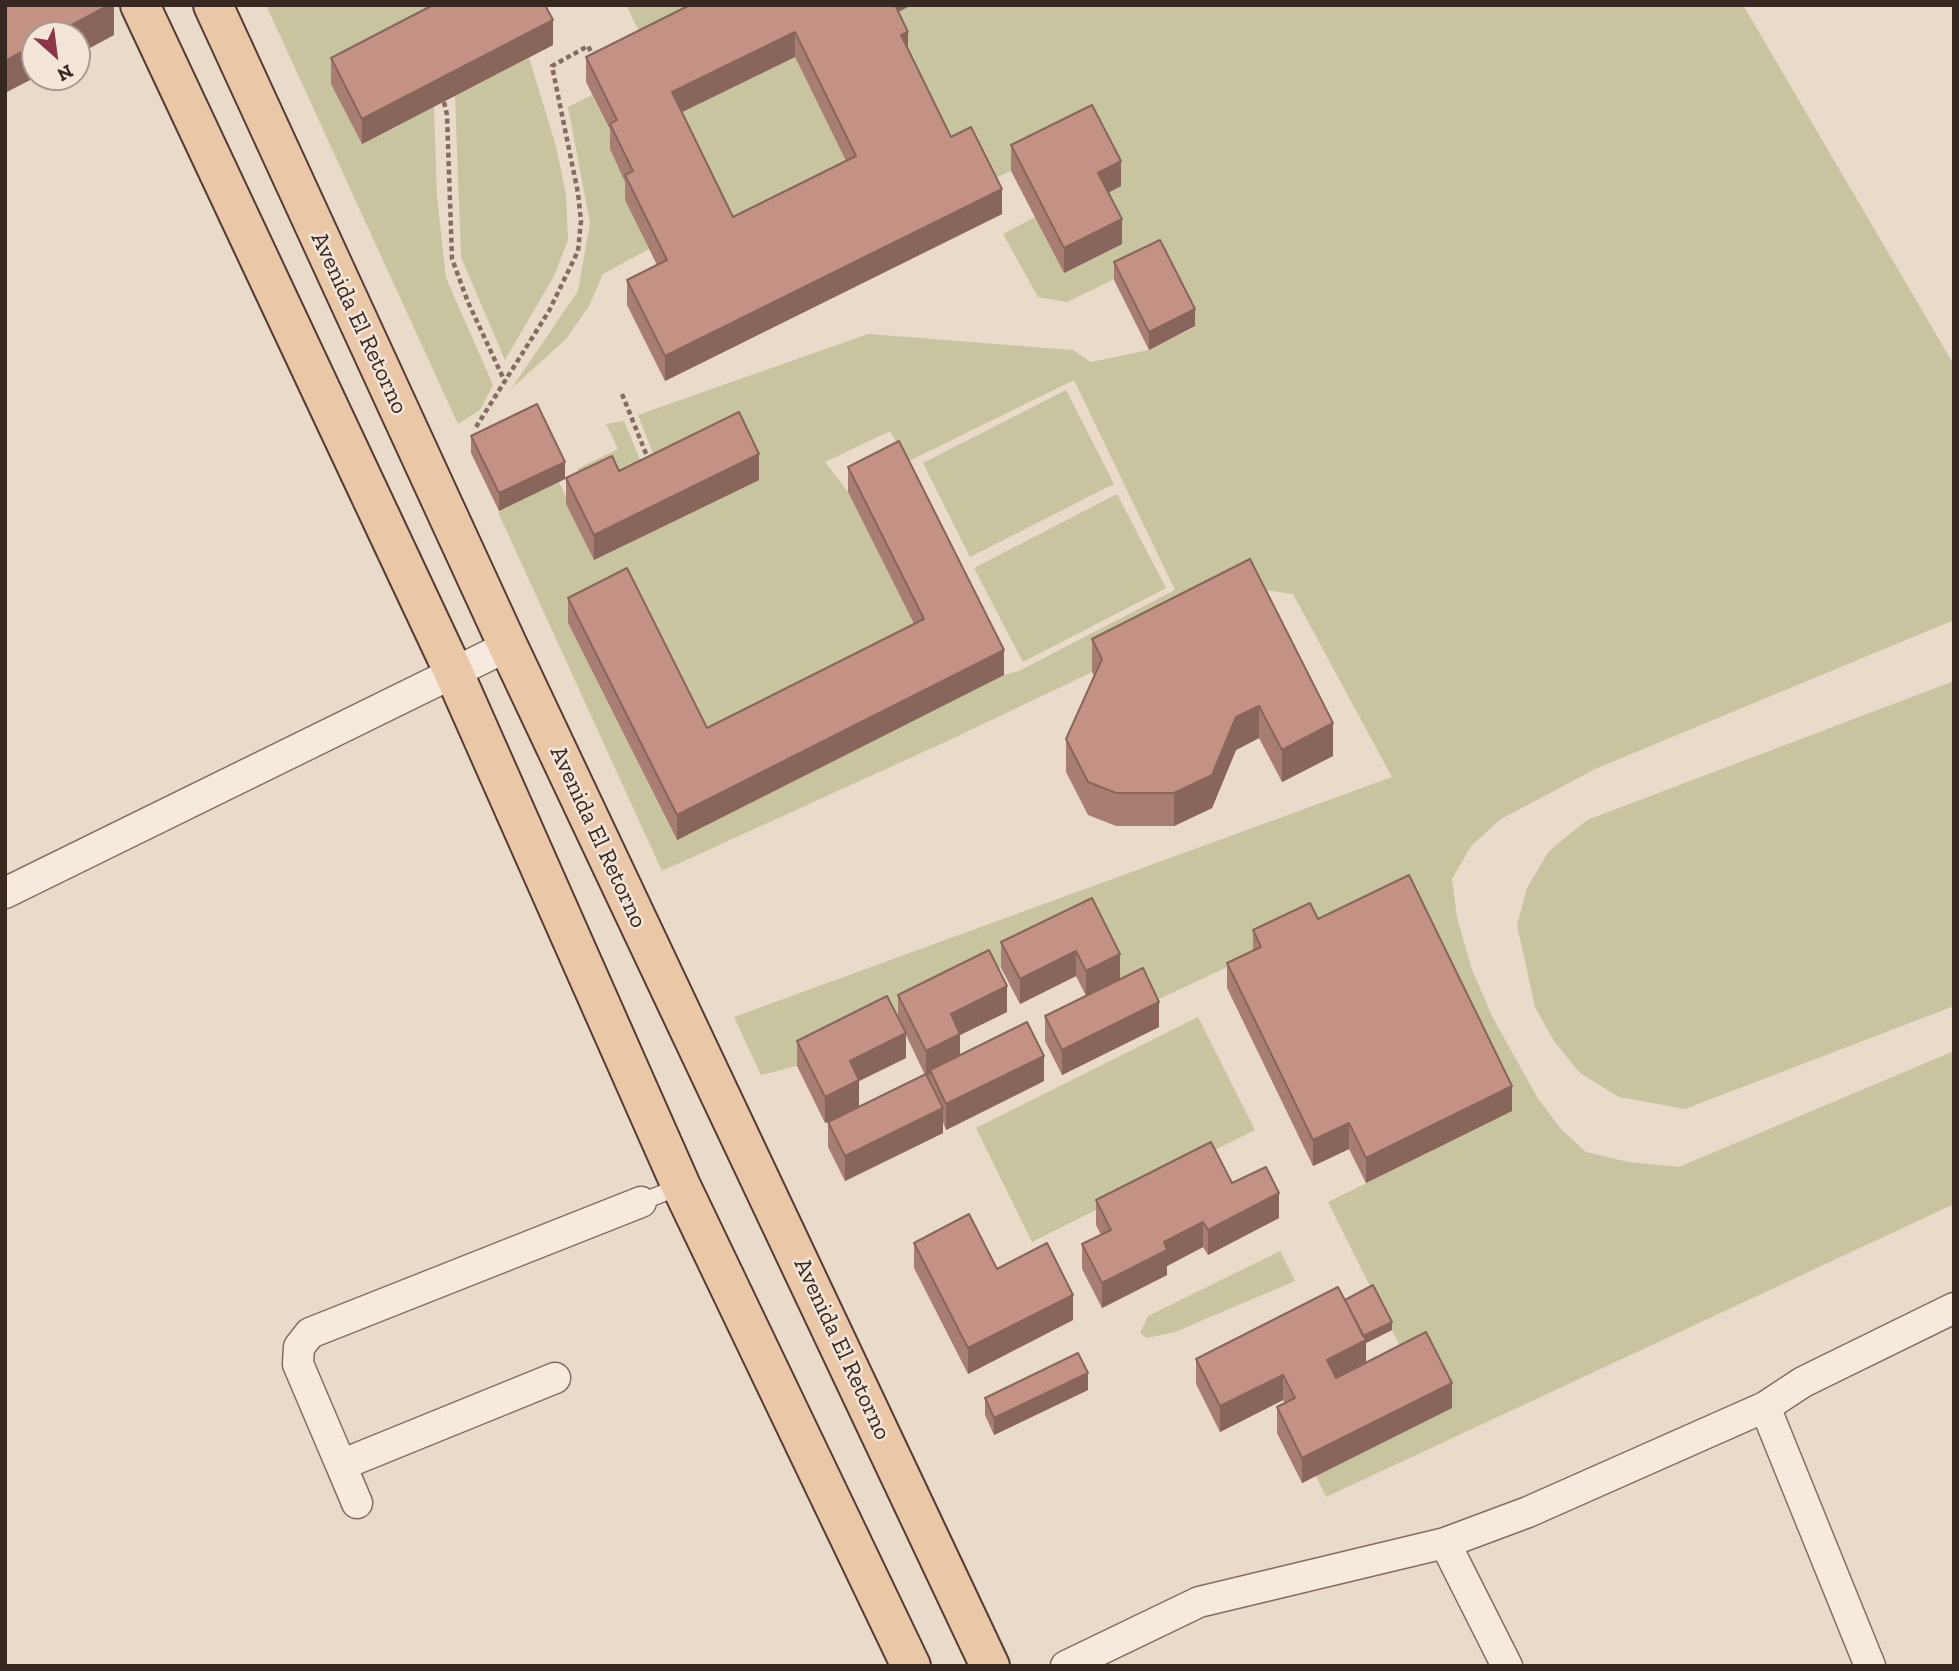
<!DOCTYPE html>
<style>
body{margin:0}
#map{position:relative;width:1959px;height:1671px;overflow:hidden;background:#eadaca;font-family:"Zilla Slab",serif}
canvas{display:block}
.frame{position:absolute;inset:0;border:7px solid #382822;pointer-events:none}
.north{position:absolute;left:21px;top:21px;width:70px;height:70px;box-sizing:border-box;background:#f3e6d9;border:2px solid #a89a90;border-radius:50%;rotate:152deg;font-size:19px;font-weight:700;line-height:28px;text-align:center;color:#382822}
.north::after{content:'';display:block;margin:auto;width:24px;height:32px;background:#8e3649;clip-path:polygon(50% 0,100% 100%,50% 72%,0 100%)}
</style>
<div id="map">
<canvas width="1959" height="1671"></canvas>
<div class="frame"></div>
<div class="north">N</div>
</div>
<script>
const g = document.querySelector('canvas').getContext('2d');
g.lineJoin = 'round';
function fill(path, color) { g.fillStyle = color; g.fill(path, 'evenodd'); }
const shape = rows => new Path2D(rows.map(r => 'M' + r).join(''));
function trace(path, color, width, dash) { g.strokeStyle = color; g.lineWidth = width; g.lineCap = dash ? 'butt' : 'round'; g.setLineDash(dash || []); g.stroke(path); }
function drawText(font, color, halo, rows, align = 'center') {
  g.font = font + ' "Zilla Slab",serif'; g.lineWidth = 5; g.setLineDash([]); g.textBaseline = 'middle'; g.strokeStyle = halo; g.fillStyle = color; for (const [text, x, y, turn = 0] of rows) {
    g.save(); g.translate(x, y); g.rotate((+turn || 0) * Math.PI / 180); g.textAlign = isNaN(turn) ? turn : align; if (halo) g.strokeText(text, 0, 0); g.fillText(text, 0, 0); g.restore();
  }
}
fill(shape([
 [266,5,481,5,434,107,437,197,446,278,493,385,480,410,458,424],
 [626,5,741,5,649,51],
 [912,5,1743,5,1954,365,1954,620,1595,769,1501,819,1471,846,1452,879,1457,917,1471,967,1492,1016,1537,1097,1560,1128,1586,1152,1628,1162,1679,1167,1954,1051,1954,1204,1326,1497,1316,1476,1410,1366,1328,1202,1512,1111,1253,955,1148,1004,1143,993,1120,979,1093,923,797,1066,761,1075,734,1017,1392,777,1293,594,1265,590,943,743,662,871,498,512,559,482,595,560,759,479,662,476,638,415,868,334,1073,350,1091,362,1149,350,1195,327,1160,257,1067,302,1038,297,1003,234,1035,217,1098,198,1121,186,1011,171,987,182,951,162,888,17],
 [1074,380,1175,590,1019,671,1004,675,676,839,568,623,707,753,924,645,848,492,825,462,890,431,907,462],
 [795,57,856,181,733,242,672,117],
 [529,58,556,146,566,195,568,240,554,276,505,360,461,257,455,96],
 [592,95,617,145,610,149,633,197,626,201,649,249,603,274,589,306,566,339,511,389,578,291,590,223,568,107],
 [1066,390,1114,484,970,557,923,463],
 [624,421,649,482,588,493,577,469,618,449,606,424],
 [1117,494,1166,588,1023,662,974,568],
 [1954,681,1954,1006,1685,1109,1619,1097,1580,1073,1554,1041,1535,1007,1517,925,1527,888,1549,851,1587,820],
 [1198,1017,1255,1130,1032,1242,976,1128],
 [1280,1251,1295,1281,1175,1332,1147,1338,1140,1333,1148,1316]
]), '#c8c49f');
const lane = shape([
 [641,1202,681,1186]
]);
const street = shape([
 [5,893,508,646],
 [555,1378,341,1465,298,1364,299,1347,310,1333,641,1202],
 [1765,1407,1870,1666],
 [341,1465,357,1503],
 [1445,1543,1528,1512,1765,1407,1803,1382,1954,1308],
 [1066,1666,1199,1602,1445,1543,1507,1666]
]);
const primary = shape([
 [140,5,453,671,681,1186,911,1666],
 [213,5,508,646,990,1666]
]);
trace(lane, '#856c60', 19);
trace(street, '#856c60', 33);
trace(primary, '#543c34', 42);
trace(shape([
 [444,102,447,115,452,259,468,302,505,382],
 [622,394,649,461],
 [476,427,549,311,578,251,581,221,578,193,552,66,588,46,594,58]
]), '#856c60', 4.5, [5, 3.5]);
trace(lane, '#f6e9dd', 16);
trace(street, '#f6e9dd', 30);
trace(primary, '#e9c7a7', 38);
fill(shape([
 [690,5,912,5,898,12,908,49,951,137,1002,214,665,381,627,305,627,280,657,265,625,200,625,182,610,149,610,130,586,82,586,57],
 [795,57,846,161,733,217,682,112],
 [553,45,362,144,331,84,331,58],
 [1011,145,1121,186,1108,193,1122,244,1064,273,1011,171],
 [1114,262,1195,326,1149,350,1114,280],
 [471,436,565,479,499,511,471,453],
 [848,467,1004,675,677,840,568,623,568,598,707,728,914,624,848,492],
 [619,471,759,480,594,560,566,504,566,478],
 [1250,559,1333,756,1282,782,1259,738,1236,750,1212,808,1174,826,1116,826,1088,815,1066,772,1066,739,1094,676,1092,672,1092,639],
 [1092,898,1120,979,1159,1027,1062,1075,1045,1041,1045,1016,1086,996,1076,976,1020,1004,1001,968,1001,942],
 [1318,919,1512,1111,1366,1183,1349,1149,1313,1166,1227,988,1227,963,1253,950,1253,930],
 [898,995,1007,1012,960,1035,960,1055,1044,1081,946,1130,943,1122,943,1133,845,1181,828,1147,828,1122,925,1075,906,1035,906,1058,859,1081,859,1106,825,1123,797,1066,797,1041,898,1018],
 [1232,1183,1279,1218,1208,1255,1203,1247,1167,1266,1167,1275,1102,1308,1082,1269,1082,1244,1101,1235,1096,1225,1096,1200],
 [914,1243,997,1269,1073,1320,968,1374,914,1268],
 [1392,1330,1366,1343,1366,1363,1452,1408,1302,1483,1277,1433,1277,1407,1285,1403,1283,1400,1220,1432,1196,1384,1196,1359],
 [1088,1390,994,1435,985,1415,985,1398]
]), '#a97e72');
fill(shape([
 [109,5,114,5,114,35,77,55,77,35,53,35],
 [888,5,912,5,888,17],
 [553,20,553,45,362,144,362,119],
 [795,32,795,57,672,117,672,92],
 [908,32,908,57,901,35],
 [35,45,35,77,36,77,5,93,5,61],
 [1121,161,1121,186,1098,198,1098,173],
 [1002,189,1002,214,665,381,665,356],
 [1122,219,1122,244,1064,273,1064,248],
 [1195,309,1195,326,1149,350,1149,332],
 [759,454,759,480,594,560,594,535],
 [565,462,565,479,499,511,499,493],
 [1004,650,1004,675,677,840,677,815],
 [1259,706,1259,738,1236,750,1212,808,1174,826,1174,793,1236,717],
 [1333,723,1333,756,1282,782,1282,750],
 [1076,951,1076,976,1020,1004,1020,979],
 [1120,954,1120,979,1086,996,1086,971],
 [1007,986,1007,1012,960,1035,960,1059,930,1070,930,1074,926,1076,926,1051,951,1014],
 [1159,1002,1159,1027,1062,1075,1062,1050],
 [906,1033,906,1058,859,1081,859,1106,825,1123,825,1097,850,1061],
 [1044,1056,1044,1081,946,1130,946,1104],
 [1512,1086,1512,1111,1366,1183,1366,1158],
 [943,1108,943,1133,845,1181,845,1156],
 [1349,1123,1349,1149,1313,1166,1313,1140],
 [1279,1193,1279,1218,1208,1255,1208,1230],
 [1203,1222,1203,1247,1167,1266,1167,1275,1102,1308,1102,1283,1164,1242],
 [1073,1295,1073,1320,968,1374,968,1348],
 [1392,1322,1392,1330,1366,1343,1366,1365,1327,1385,1327,1360,1363,1336],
 [1088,1373,1088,1390,994,1435,994,1418],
 [1283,1375,1283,1400,1220,1432,1220,1406],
 [1452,1383,1452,1408,1302,1483,1302,1458]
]), '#89665c');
const building = shape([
 [5,5,109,5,53,35,35,35,35,45,5,61,5,5],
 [433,5,545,5,553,20,362,119,331,58,433,5],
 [690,5,895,5,908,32,901,35,951,137,971,127,1002,189,665,356,627,280,667,260,625,175,633,171,610,124,617,120,586,57,690,5],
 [795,32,856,156,733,217,672,92,795,32],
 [1092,105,1121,161,1098,173,1122,219,1064,248,1011,145,1092,105],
 [1160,240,1195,309,1149,332,1114,262,1160,240],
 [537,404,565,462,499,493,471,436,537,404],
 [739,412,759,454,594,535,566,478,612,456,619,471,739,412],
 [899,441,1004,650,677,815,568,598,627,568,707,728,924,619,848,467,899,441],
 [1250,559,1333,723,1282,750,1259,706,1236,717,1212,775,1174,793,1116,793,1088,782,1066,739,1102,659,1092,639,1250,559],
 [1409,875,1512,1086,1366,1158,1349,1123,1313,1140,1227,963,1261,947,1253,930,1310,903,1318,919,1409,875],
 [1092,898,1120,954,1086,971,1076,951,1020,979,1001,942,1092,898],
 [989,950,1007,986,951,1014,960,1034,926,1051,898,995,989,950],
 [1143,968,1159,1002,1062,1050,1045,1016,1143,968],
 [887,996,906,1033,850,1061,859,1080,825,1097,797,1041,887,996],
 [1027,1022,1044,1056,946,1104,930,1070,1027,1022],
 [926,1074,943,1108,845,1156,828,1122,926,1074],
 [1211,1142,1232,1183,1266,1167,1279,1193,1208,1230,1203,1222,1164,1242,1167,1250,1102,1283,1082,1244,1111,1230,1096,1200,1211,1142],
 [969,1214,997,1269,1047,1243,1073,1295,968,1348,914,1243,969,1214],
 [1373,1285,1392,1322,1363,1336,1345,1300,1373,1285],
 [1338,1287,1366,1340,1327,1360,1336,1378,1426,1332,1452,1383,1302,1458,1277,1407,1295,1398,1283,1375,1220,1406,1196,1359,1338,1287],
 [1078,1353,1088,1373,994,1418,985,1398,1078,1353]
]);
fill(building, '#c49284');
trace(building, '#89665c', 2);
drawText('24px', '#382822', '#f3e6d9', [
 ["Avenida El Retorno",359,323,65],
 ["Avenida El Retorno",598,837,65],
 ["Avenida El Retorno",842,1349,65]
]);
</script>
